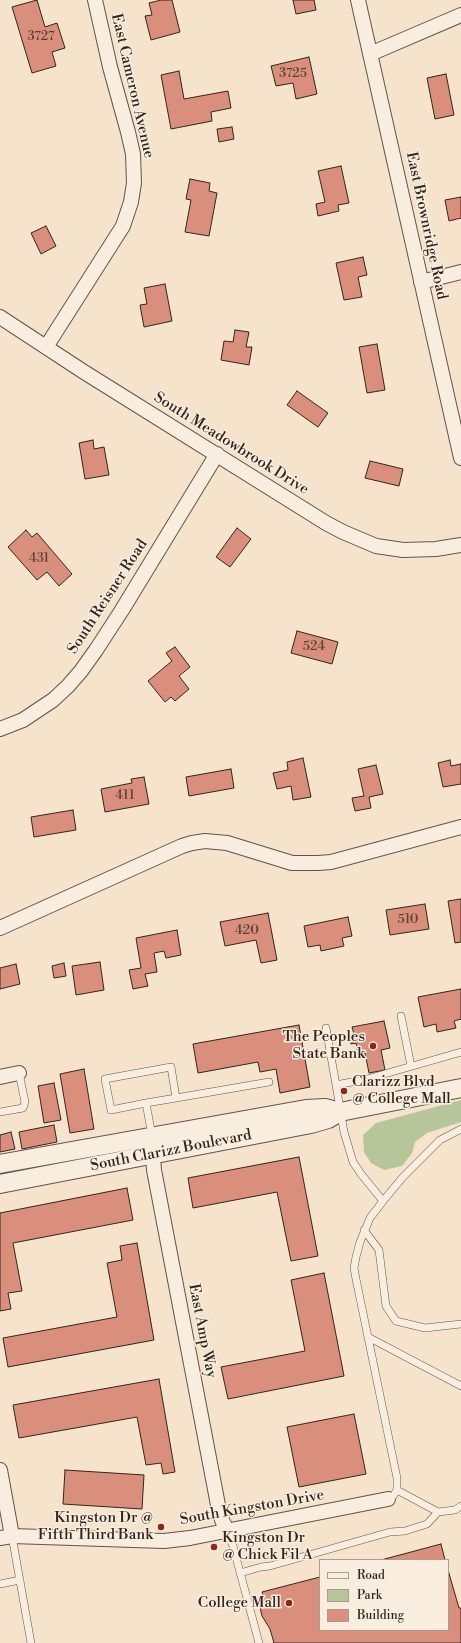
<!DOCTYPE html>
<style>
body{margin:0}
#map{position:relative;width:461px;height:1643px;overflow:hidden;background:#f5e3cc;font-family:"Libre Bodoni",serif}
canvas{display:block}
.legend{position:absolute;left:319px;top:1559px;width:130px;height:72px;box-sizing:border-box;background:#f8edde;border:1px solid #a89d91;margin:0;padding:5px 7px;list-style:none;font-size:12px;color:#31251d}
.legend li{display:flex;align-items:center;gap:8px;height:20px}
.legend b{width:20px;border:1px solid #a89d91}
</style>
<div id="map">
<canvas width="461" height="1643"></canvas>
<ul class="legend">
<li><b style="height:5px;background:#f8edde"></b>Road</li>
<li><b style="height:11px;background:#b7c59b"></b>Park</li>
<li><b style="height:11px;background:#da8f7d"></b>Building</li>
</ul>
</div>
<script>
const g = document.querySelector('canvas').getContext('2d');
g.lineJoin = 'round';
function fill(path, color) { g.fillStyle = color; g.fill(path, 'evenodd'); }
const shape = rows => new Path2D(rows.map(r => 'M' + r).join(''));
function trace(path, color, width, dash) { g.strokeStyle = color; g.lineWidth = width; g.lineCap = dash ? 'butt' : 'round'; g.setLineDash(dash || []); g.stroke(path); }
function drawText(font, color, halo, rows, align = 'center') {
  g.font = font + ' "Libre Bodoni",serif'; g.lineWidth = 3; g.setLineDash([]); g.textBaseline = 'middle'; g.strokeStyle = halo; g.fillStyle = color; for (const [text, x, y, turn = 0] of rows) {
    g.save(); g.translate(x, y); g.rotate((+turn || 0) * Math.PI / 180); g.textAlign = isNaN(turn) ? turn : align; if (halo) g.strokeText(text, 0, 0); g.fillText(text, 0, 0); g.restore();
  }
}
fill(shape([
 [461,1100,461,1122,427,1133,415,1142,412,1153,402,1166,384,1170,371,1163,364,1152,363,1135,376,1123]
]), '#b7c59b');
const building = shape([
 [37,0,45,27,57,23,65,48,52,52,56,66,32,73,12,7,37,0],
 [161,0,172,0,180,32,151,40,145,16,152,15,149,3,161,0],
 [293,0,314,0,316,10,296,14,293,0],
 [309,57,317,94,296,99,293,83,276,86,271,66,309,57],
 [179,71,184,99,228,91,231,108,211,112,212,121,171,129,161,75,179,71],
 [446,74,454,115,435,119,427,78,446,74],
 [232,127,234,139,219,142,217,129,232,127],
 [341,166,349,203,338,205,339,211,318,216,316,204,325,202,318,171,341,166],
 [190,179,210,183,209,191,217,193,209,236,185,232,191,200,186,199,190,179],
 [461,197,461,218,449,221,445,200,461,197],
 [46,226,56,246,41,254,31,233,46,226],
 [363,257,367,275,358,277,362,297,344,300,336,263,363,257],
 [165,284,172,321,144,327,140,305,147,304,144,288,165,284],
 [235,330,249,332,246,347,252,347,249,365,221,360,224,341,233,342,235,330],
 [377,344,385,390,367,393,359,347,377,344],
 [297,391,328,413,318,427,287,405,297,391],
 [93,440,94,449,104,447,109,475,85,479,79,443,93,440],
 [370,461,403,469,399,486,365,478,370,461],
 [237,528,251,539,230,567,216,557,237,528],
 [26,530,32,537,37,533,72,574,59,586,47,572,37,580,8,547,26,530],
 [297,631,338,642,332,664,291,653,297,631],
 [175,647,190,667,179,676,189,689,175,701,171,697,165,702,148,681,172,661,166,653,175,647],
 [303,758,311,797,293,800,291,786,277,789,273,773,288,770,287,762,303,758],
 [450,760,451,766,461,764,461,784,443,787,438,763,450,760],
 [376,765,383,794,369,797,371,808,355,811,352,798,364,796,358,769,376,765],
 [231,769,234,788,189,796,186,777,231,769],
 [144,777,149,804,105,812,101,789,132,783,131,779,144,777],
 [73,810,76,830,34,837,31,817,73,810],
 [461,899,461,942,455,943,448,901,461,899],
 [425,904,429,929,390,935,386,910,425,904],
 [268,913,277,960,261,963,256,940,225,946,220,922,268,913],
 [348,917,352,936,342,938,344,946,321,951,320,945,308,947,304,926,348,917],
 [177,930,181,955,166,958,164,951,154,953,157,972,145,974,148,986,133,989,129,970,141,968,136,938,177,930],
 [100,962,104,990,76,995,72,966,100,962],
 [64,963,66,976,54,978,52,966,64,963],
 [16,964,20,984,0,989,0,968,16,964],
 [461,989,461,1019,454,1021,456,1028,437,1032,436,1024,424,1027,418,997,461,989],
 [384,1021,390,1048,381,1050,385,1070,369,1073,365,1053,358,1054,356,1043,351,1044,349,1035,354,1034,352,1027,384,1021],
 [299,1025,310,1087,280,1093,276,1069,260,1072,258,1062,198,1073,193,1044,299,1025],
 [84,1069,94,1129,70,1133,60,1074,84,1069],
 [54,1083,61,1120,44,1123,38,1086,54,1083],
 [54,1125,57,1142,22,1149,19,1132,54,1125],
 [11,1132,15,1149,0,1152,0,1135,11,1132],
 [299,1157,318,1256,291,1261,277,1192,193,1208,188,1178,299,1157],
 [127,1188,133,1220,13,1243,22,1291,8,1293,11,1309,0,1311,0,1213,127,1188],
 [137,1243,154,1340,8,1367,3,1338,117,1317,107,1263,122,1260,120,1246,137,1243],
 [324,1273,344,1376,228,1399,221,1367,305,1351,291,1280,324,1273],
 [159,1379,175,1472,163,1474,161,1463,146,1465,137,1417,19,1438,13,1405,159,1379],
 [354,1414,366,1474,299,1487,287,1427,354,1414],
 [65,1470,144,1475,142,1509,63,1504,65,1470],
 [441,1544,445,1560,381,1560,441,1544],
 [448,1570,459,1608,461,1608,461,1643,274,1643,270,1629,262,1616,258,1598,264,1597,262,1592,320,1577,320,1630,448,1630,448,1570]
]);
fill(building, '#da8f7d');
trace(building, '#31251d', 1);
const service = shape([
 [401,1016,411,1066],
 [326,1028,336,1085],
 [176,1098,269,1082],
 [146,1103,176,1098,171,1067,105,1079,111,1110,146,1103,152,1136],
 [0,1112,23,1108,25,1102,19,1073],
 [383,1201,361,1174,353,1162,344,1132,336,1085,367,1079,461,1052],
 [364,1230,379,1250,386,1306,396,1321,425,1328,461,1324],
 [368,1337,461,1386],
 [397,1490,438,1512,455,1510,461,1506],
 [388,1499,393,1496,397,1490,397,1478,356,1279,354,1268,356,1257,360,1242,370,1218,383,1201,403,1177,440,1140,461,1129],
 [227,1531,233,1546,259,1643],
 [12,1536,31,1643],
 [240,1573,261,1567,270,1566,390,1532,405,1531,427,1524,438,1512],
 [0,1584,20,1580]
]);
const minor = shape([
 [358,0,461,458],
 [370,54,461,15],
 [421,282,461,272],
 [0,317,84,372,326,523,343,532,376,546,403,550,436,549,461,545],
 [46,347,123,226,131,202,134,183,133,154,128,132,110,67,95,0],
 [0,729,23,720,53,700,68,686,81,671,96,650,122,610,217,454],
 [0,928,182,846,192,843,205,841,227,843,292,863,318,863,331,862,461,827],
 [0,1077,19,1073],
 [152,1145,154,1170,218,1505,222,1520,227,1531],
 [0,1470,12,1536],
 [0,1538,12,1536,164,1541,190,1538,388,1499]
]);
const tertiary = shape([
 [0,1164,306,1109,325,1108,340,1112],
 [0,1184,311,1124,328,1119,340,1112,461,1088]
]);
trace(service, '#625449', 8);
trace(minor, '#625449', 16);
trace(tertiary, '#625449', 20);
trace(service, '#f8edde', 7);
trace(minor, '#f8edde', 14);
trace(tertiary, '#f8edde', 18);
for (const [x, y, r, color] of [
 [373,1046,4,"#8f2418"],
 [344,1091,4,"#8f2418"],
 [161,1527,4,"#8f2418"],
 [214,1547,4,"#8f2418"],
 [289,1603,4,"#8f2418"]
]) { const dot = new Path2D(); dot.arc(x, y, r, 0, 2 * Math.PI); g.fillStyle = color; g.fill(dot); trace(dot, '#f8edde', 1.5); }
drawText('13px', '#5b4035', null, [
 ["3727",41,37],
 ["3725",293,74],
 ["431",39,559],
 ["524",314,647],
 ["411",125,796],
 ["510",408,920],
 ["420",247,931]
]);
drawText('15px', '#31251d', '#f8edde', [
 ["East Cameron Avenue",132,86,77],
 ["East Brownridge Road",426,226,78],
 ["South Meadowbrook Drive",231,444,32],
 ["South Reisner Road",108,597,-57],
 ["South Clarizz Boulevard",171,1151,-11],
 ["East Amp Way",202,1331,79],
 ["South Kingston Drive",252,1508,-10]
]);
drawText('15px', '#31251d', '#f8edde', [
 ["The Peoples",365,1037],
 ["State Bank",365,1054],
 ["Clarizz Blvd",352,1082,"left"],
 ["@ College Mall",352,1099,"left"],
 ["Kingston Dr @",153,1518],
 ["Fifth Third Bank",153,1535],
 ["Kingston Dr",222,1538,"left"],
 ["@ Chick Fil A",222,1555,"left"],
 ["College Mall",281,1603]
], 'right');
</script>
